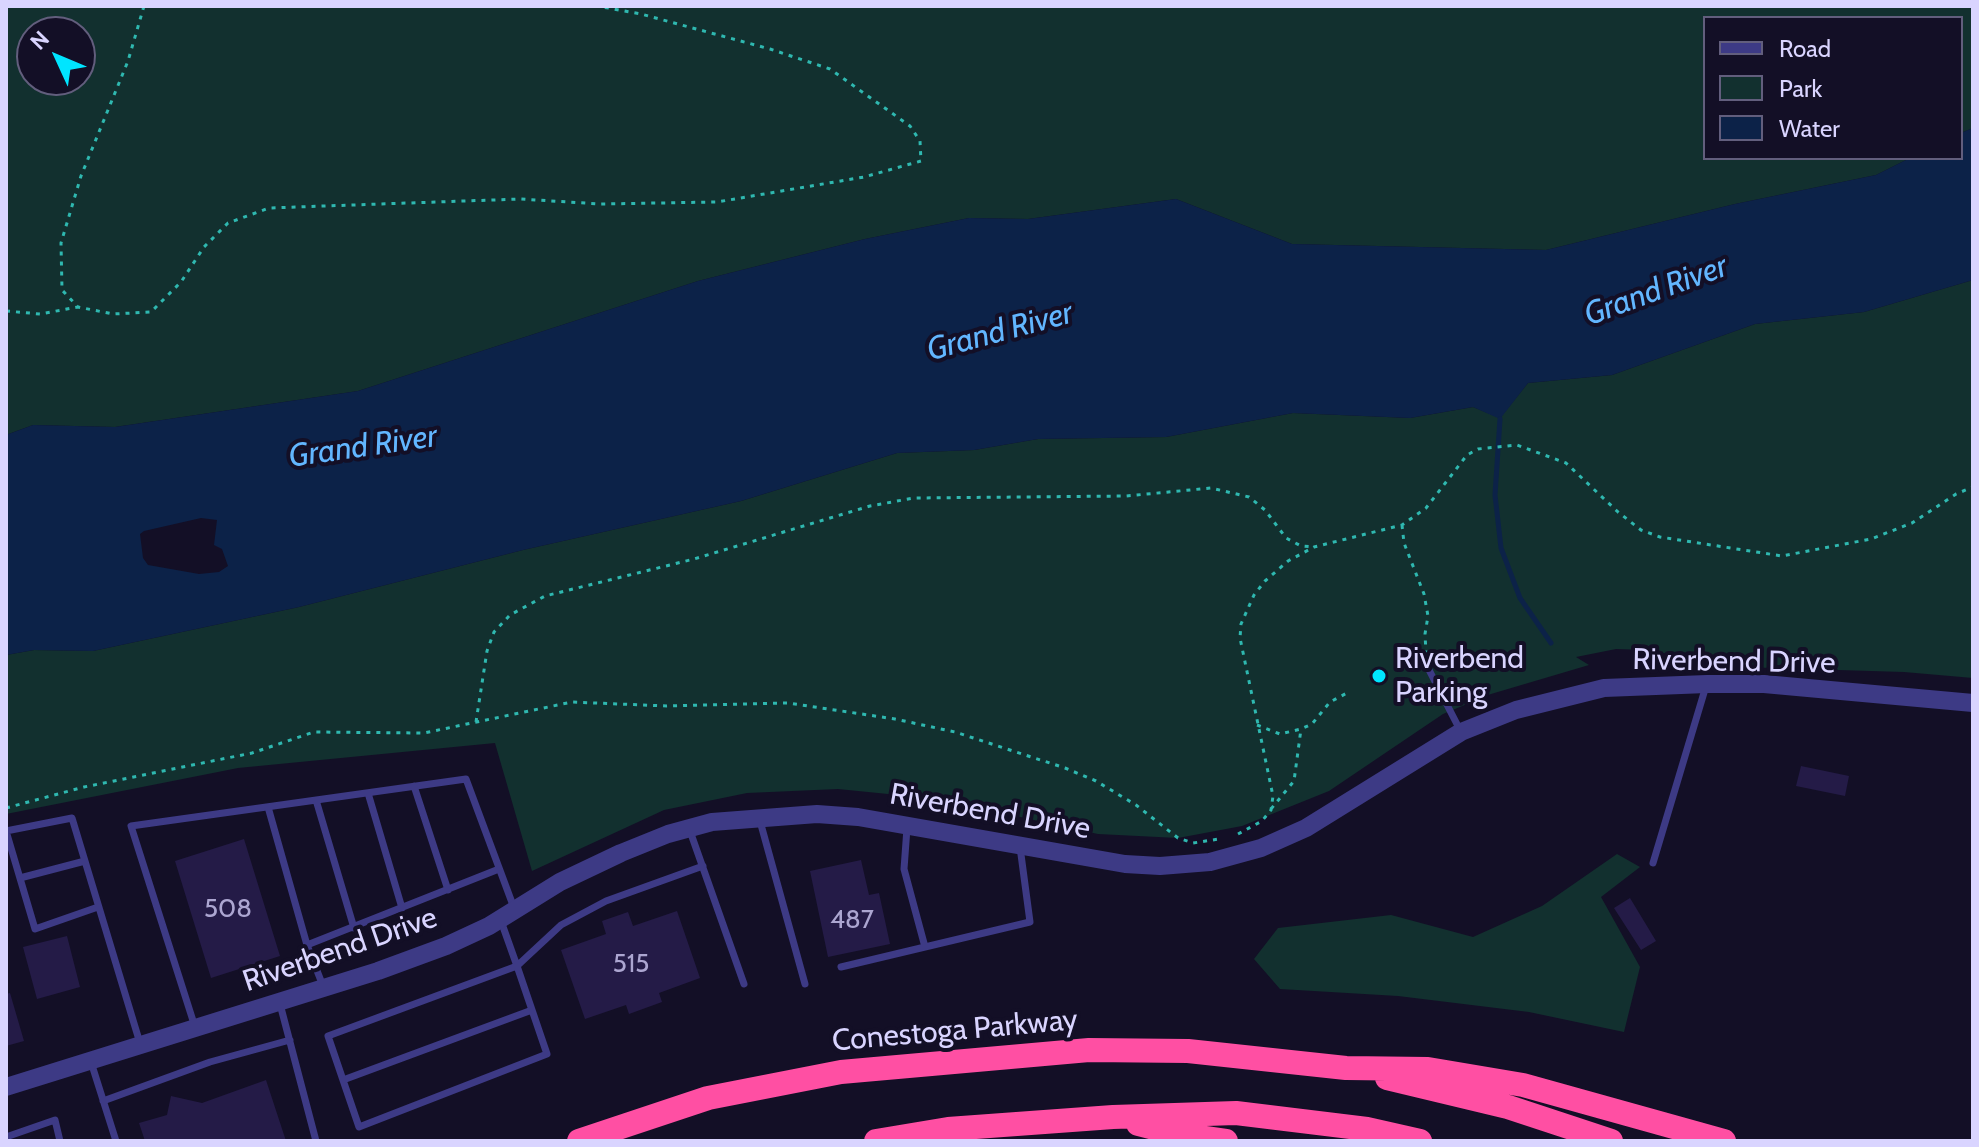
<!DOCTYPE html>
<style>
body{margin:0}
#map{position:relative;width:1979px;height:1147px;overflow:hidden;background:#130f26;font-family:Cabin,sans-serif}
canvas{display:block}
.frame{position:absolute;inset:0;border:8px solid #d9d4ff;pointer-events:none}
.legend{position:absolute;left:1703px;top:16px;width:260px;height:144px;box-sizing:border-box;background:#130f26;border:2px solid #625e7d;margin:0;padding:10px 14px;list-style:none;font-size:24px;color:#d9d4ff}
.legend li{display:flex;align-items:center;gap:16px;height:40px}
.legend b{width:40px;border:2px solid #625e7d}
.north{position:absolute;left:16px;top:16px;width:80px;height:80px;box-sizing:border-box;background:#130f26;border:2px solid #625e7d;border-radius:50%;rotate:314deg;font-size:22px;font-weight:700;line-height:32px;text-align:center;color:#d9d4ff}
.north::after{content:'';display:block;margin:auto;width:28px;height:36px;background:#00e5ff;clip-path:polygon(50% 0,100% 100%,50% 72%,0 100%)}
</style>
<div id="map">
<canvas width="1979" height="1147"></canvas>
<div class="frame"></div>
<ul class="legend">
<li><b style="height:10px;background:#3d3a85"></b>Road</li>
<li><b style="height:22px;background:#12302f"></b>Park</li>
<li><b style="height:22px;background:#0c2248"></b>Water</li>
</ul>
<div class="north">N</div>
</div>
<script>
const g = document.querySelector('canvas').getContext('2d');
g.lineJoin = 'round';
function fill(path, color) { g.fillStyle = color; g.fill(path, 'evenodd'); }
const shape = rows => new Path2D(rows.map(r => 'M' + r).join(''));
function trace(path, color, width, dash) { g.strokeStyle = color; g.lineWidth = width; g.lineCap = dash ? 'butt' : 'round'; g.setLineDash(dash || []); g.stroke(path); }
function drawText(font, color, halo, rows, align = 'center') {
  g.font = font + ' Cabin,sans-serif'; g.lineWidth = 8; g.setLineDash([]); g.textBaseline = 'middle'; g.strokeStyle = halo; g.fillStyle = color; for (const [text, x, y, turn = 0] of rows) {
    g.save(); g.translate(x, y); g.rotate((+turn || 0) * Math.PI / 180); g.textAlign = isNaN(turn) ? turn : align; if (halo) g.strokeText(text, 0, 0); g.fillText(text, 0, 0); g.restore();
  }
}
fill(shape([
 [6,6,1973,6,1973,128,1961,133,1961,18,1705,18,1705,158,1910,158,1876,175,1735,204,1546,250,1292,244,1176,199,1028,219,969,218,865,239,698,281,358,391,115,427,33,425,6,435],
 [32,32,80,32,80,80,32,80],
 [1973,280,1973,678,1904,672,1740,667,1647,650,1616,649,1576,657,1589,665,1491,694,1443,714,1329,791,1242,826,1178,838,1098,834,938,799,838,789,747,793,664,810,532,871,495,743,238,768,6,814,6,655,34,650,93,651,299,607,523,550,741,501,897,453,974,450,1038,439,1166,437,1293,413,1410,418,1473,407,1500,418,1528,383,1612,375,1755,324,1864,312],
 [1617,854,1640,867,1601,897,1640,967,1624,1032,1529,1012,1398,996,1280,989,1254,959,1278,928,1391,915,1473,937,1542,906]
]), '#12302f');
fill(shape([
 [1973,128,1973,280,1864,312,1755,324,1612,375,1528,383,1500,419,1473,407,1410,418,1293,413,1166,437,1038,439,974,450,897,453,741,501,523,550,299,607,93,651,34,650,6,655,6,435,33,425,115,427,358,391,698,281,865,239,969,218,1028,219,1176,199,1292,244,1546,250,1735,204,1876,175,1910,158,1961,158,1961,133],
 [201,518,217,520,214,545,222,549,228,566,219,572,199,574,148,565,143,558,140,534,144,531]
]), '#0c2248');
trace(shape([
 [1500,419,1495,495,1501,548,1520,598,1551,643]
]), '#0c2248', 5);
fill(shape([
 [1801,766,1849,776,1845,796,1796,786],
 [244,839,280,956,211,978,175,861],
 [861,860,869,895,879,893,890,944,828,957,810,871],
 [1630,898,1656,941,1641,950,1614,908],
 [677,911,700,978,659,993,662,1002,629,1014,626,1005,585,1019,561,950,606,934,602,921,628,912,633,926],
 [67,936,80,987,37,999,23,947],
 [10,993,24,1041,6,1046,6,994],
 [266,1080,286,1141,145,1141,139,1123,167,1115,171,1096,202,1103]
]), '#241b47');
trace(shape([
 [144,6,128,61,81,176,61,243,62,290,78,307,113,314,151,312,181,282,204,247,228,223,269,208,520,199,600,204,717,202,864,177,921,161,920,141,910,126,830,69,770,49,641,14,597,6],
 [6,311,40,314,78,307],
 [1402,525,1404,543,1424,594,1428,616,1425,634,1426,653],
 [476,722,487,651,494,632,510,615,545,596,694,559,870,506,914,498,1126,496,1211,488,1249,497,1265,510,1286,538,1301,546,1314,547],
 [1257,725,1280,734,1301,729,1312,724,1330,702,1347,693],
 [6,808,84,787,252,753,314,732,424,733,572,702,667,706,788,703,895,719,955,732,1065,768,1096,781,1136,805,1178,838,1193,843,1219,839],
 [1271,809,1294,781,1301,729],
 [1238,834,1262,821,1271,810,1273,796,1240,638,1241,624,1254,595,1265,581,1288,561,1314,547,1402,525,1426,508,1467,455,1478,449,1517,445,1566,463,1618,512,1641,530,1660,537,1782,556,1871,539,1912,523,1956,494,1973,487]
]), '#2fb8b0', 3, [4, 6]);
trace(shape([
 [1426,664,1460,730],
 [414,786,448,890],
 [368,793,402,908],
 [316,800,354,928],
 [268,807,307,945,323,986],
 [760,821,805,984],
 [907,828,904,869,925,947],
 [690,831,744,984],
 [1653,863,1706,686],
 [20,878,85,861],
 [98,907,35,929,6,831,72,818,136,1030,140,1043],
 [501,921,517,966,547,1054,359,1127,328,1036,517,966,561,925,606,901,703,866],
 [307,945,499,869],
 [841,967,1030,922,1020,847],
 [280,1004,316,1141],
 [195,1027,131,826,466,779,514,908],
 [91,1062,116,1141],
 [343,1080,532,1010],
 [103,1101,210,1062,290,1040],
 [6,1137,55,1120,60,1141]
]), '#3d3a85', 7);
trace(shape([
 [6,1087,378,971,446,946,489,926,560,882,621,853,668,834,712,822,817,814,858,817,1125,864,1160,866,1210,862,1261,848,1306,828,1461,732,1516,710,1604,688,1707,684,1764,684,1973,703]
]), '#3d3a85', 18);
trace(shape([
 [1387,1078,1508,1107,1611,1141],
 [1138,1124,1177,1134,1226,1141],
 [579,1141,708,1098,841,1072,1089,1050,1188,1051,1346,1068,1428,1069,1523,1085,1724,1141],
 [876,1141,948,1129,1113,1117,1236,1113,1367,1129,1420,1141]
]), '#ff4fa3', 24);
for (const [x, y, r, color] of [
 [1379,676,8,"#00e5ff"]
]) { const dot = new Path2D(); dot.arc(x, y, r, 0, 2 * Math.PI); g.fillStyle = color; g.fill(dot); trace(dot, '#130f26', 3); }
drawText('26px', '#aca6d1', null, [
 ["508",228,909],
 ["487",852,920],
 ["515",631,964]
]);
drawText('30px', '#d9d4ff', '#130f26', [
 ["Riverbend",1395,659],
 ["Parking",1395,693]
], 'left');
drawText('30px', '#d9d4ff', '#130f26', [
 ["Riverbend Drive",1734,662,1],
 ["Riverbend Drive",990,812,10],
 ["Riverbend Drive",340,950,-19],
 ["Conestoga Parkway",955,1031,-5]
]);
drawText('italic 32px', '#62b6ff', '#130f26', [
 ["Grand River",1656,291,-20],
 ["Grand River",1000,332,-15],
 ["Grand River",363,447,-8]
]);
</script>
